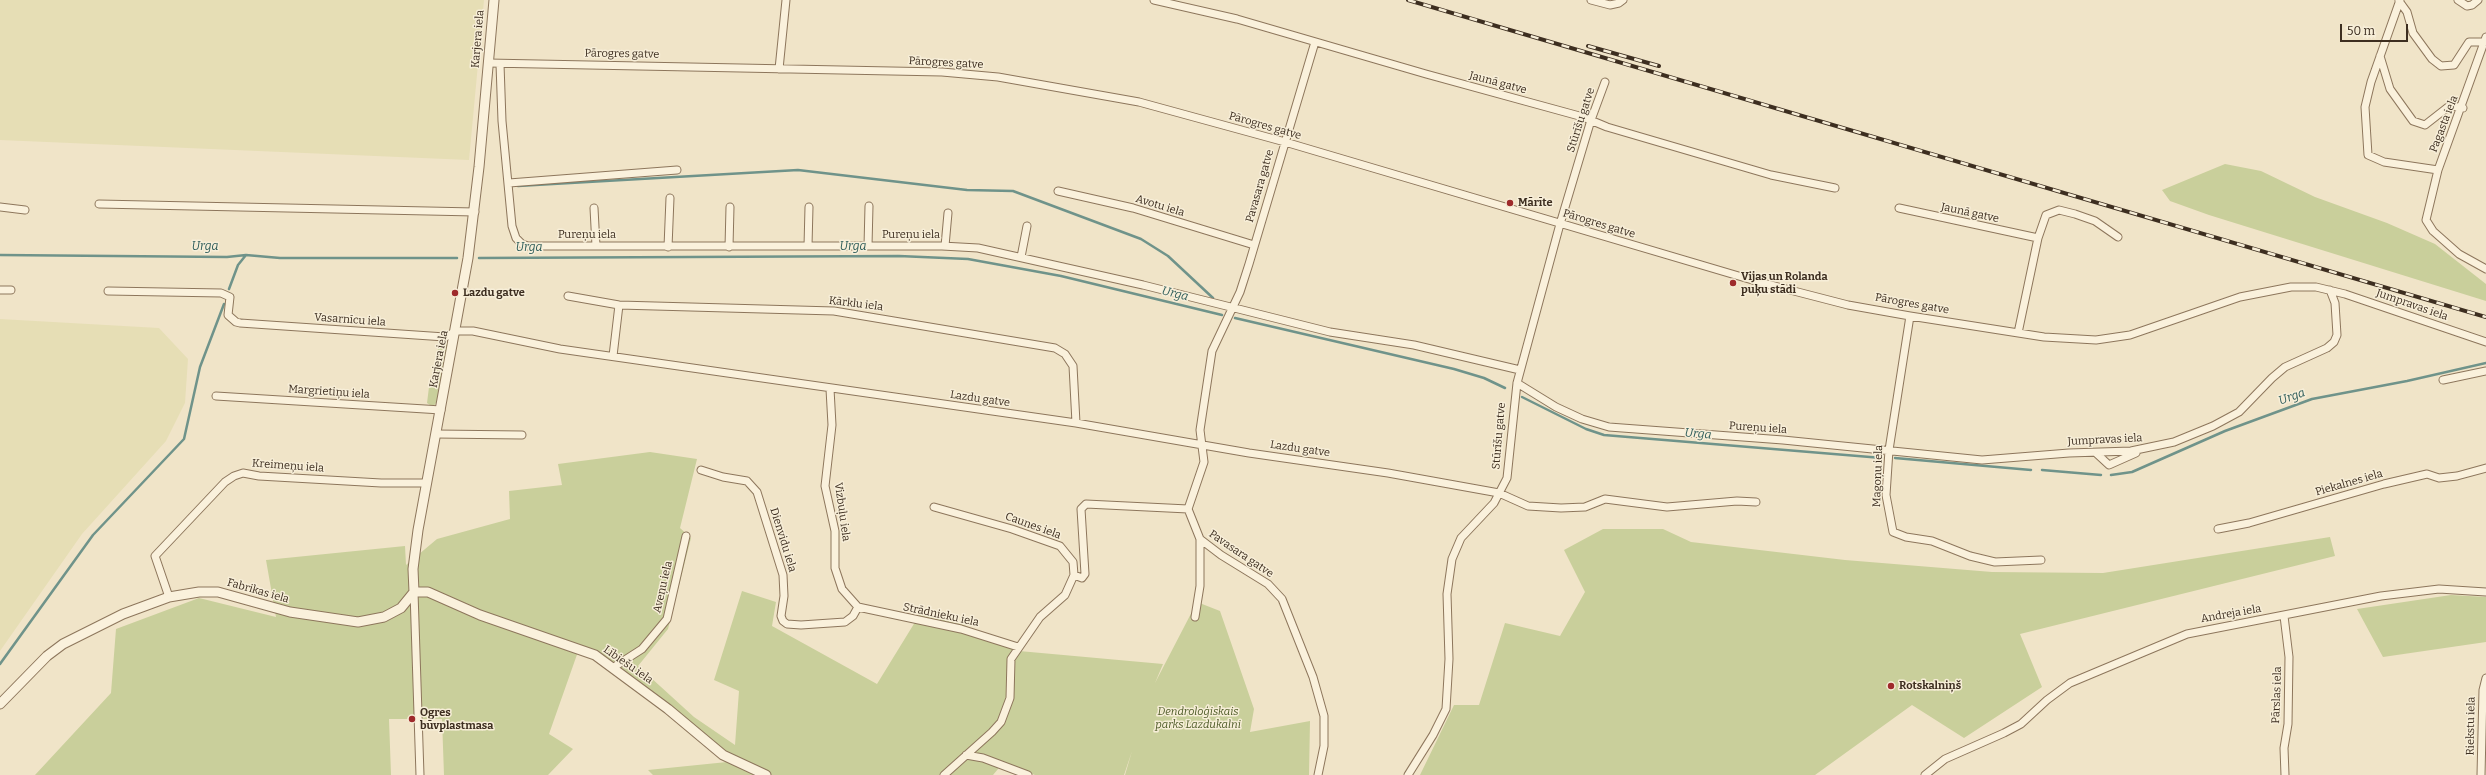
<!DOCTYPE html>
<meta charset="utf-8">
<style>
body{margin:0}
#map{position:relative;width:2486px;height:775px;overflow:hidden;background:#f0e4c8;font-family:Bitter,serif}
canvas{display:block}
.scale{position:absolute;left:2340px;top:24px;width:68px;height:18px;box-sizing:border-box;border:2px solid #3d2e20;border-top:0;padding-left:5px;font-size:12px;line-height:14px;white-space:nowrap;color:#3d2e20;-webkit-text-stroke:3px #f7eed8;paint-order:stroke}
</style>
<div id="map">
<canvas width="2486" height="775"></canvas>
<div class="scale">50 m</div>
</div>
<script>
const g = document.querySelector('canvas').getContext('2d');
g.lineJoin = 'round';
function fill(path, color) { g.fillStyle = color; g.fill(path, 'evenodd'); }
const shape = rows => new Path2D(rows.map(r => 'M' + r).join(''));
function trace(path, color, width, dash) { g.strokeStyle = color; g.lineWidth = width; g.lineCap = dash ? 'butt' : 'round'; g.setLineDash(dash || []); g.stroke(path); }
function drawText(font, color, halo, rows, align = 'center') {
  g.font = font + ' Bitter,serif'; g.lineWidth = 3; g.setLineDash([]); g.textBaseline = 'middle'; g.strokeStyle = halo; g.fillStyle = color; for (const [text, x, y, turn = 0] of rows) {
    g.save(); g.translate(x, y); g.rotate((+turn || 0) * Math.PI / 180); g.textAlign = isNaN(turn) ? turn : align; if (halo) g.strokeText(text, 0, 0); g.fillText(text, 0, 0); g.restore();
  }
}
fill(shape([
 [0,0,484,0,469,160,0,140],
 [0,319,159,328,188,359,185,403,166,441,82,534,0,651]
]), '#e6deb5');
fill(shape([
 [2225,164,2261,171,2315,197,2387,223,2435,244,2486,284,2486,301,2209,215,2170,201,2162,190],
 [445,340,449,341,438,400,433,407,427,403,429,387,438,349],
 [650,452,697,459,680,528,691,538,668,629,638,666,694,717,735,745,739,691,714,680,742,591,776,602,772,626,877,684,920,614,964,625,1019,651,1163,664,1155,683,1197,602,1220,611,1254,709,1250,732,1310,721,1309,775,1125,775,1132,751,1124,775,1035,775,1003,763,993,775,653,775,648,770,727,762,683,716,623,669,580,646,549,734,573,749,548,775,444,775,442,719,389,719,391,775,35,775,111,693,116,629,199,598,276,617,266,560,405,546,406,565,437,539,510,519,509,491,562,485,558,464],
 [1603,529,1663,529,1691,542,1845,560,1992,572,2103,573,2330,537,2335,556,2020,634,2042,687,1964,738,1912,705,1815,775,1420,775,1454,705,1479,705,1505,623,1560,636,1585,592,1564,550],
 [2451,595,2486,597,2486,642,2383,657,2357,609]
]), '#c9cf9b');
trace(shape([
 [518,186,798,170,967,190,1013,191,1141,239,1168,256,1213,298],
 [0,255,227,257,246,255,280,258,457,258],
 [479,258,899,256,968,259,1061,276,1222,315],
 [229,289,238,265,246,255],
 [1235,318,1454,369,1484,378,1505,388],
 [1522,397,1586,429,1604,435,1882,458],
 [1895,458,2031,470],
 [2042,470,2101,475],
 [2111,475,2132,472,2225,431,2312,399,2407,381,2486,363],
 [0,664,93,535,184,439,200,367,224,304]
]), '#6f938a', 2.5);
const minor = shape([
 [1154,0,1237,19,1426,74,1583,117,1607,127,1771,175,1835,188],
 [1591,0,1610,5,1619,3,1623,0],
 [2400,0,2371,82,2365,107,2368,155,2384,162,2438,170],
 [2458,0,2467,6,2472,5,2478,0],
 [2399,1,2407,12,2413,33,2432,59,2441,66,2454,65,2469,42,2484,42],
 [2486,37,2438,170,2426,220,2433,231,2459,254,2486,269],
 [1315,42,1249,264,1240,292,1212,351,1200,430,1204,462,1188,509,1200,539,1221,555,1268,584,1282,599,1313,677,1324,716,1324,746,1318,775],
 [2380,56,2390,89,2413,121,2425,125,2448,107,2452,106,2463,108],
 [488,63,942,72,998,77,1139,102,1285,142,1759,282,1848,305,1910,316,2044,337,2096,340,2130,335,2240,297,2291,287,2316,287,2345,294,2486,342],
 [500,64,502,121,512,226,516,238,522,244,528,246,942,246,978,248,1143,285,1330,332,1414,345,1520,370],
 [779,69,786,0],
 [509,183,677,170],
 [1058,191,1133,208,1254,245],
 [99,204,475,212],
 [0,207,25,210],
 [594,208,596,246],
 [1899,208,2038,238],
 [808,246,809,207],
 [868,246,869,206],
 [945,246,948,213],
 [668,247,670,198],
 [729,247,730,207],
 [1021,257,1027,226],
 [0,290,11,290],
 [108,291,221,293,230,297,228,315,236,322,240,323,445,337,457,331,473,331,560,349,1076,423,1249,453,1388,473,1499,493,1528,506,1561,508,1585,507,1605,499,1667,507,1737,501,1756,502],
 [568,296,619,305,834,311,1055,348,1065,354,1073,366,1076,423],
 [1910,316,1889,450,1886,495,1893,532,1906,537,1932,541,1970,556,1995,562,2041,560],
 [2018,333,2038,238,2046,215,2059,210,2075,214,2095,221,2118,237],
 [613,356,619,305],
 [2443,380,2486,371],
 [1517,383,1556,407,1582,419,1609,427,1783,440,1982,460,2069,453,2131,451,2174,442,2213,426,2239,412,2272,378,2285,367,2327,348,2334,342,2337,335,2335,303,2330,290],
 [830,389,832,425,825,486,835,531,835,568,842,589,858,607,961,629,1018,647],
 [216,396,441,410],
 [436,434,522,435],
 [2096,453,2109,465,2136,453],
 [701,470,723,477,747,481,757,492,783,575,784,596,781,616,783,621,787,624,801,625,845,622,853,616,858,607],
 [934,507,1012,529,1060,546,1073,562,1074,575,1065,595,1040,617,1011,659,1010,698,1001,722,992,732,944,775],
 [2218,529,2249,523,2384,484,2427,474,2439,478,2457,476,2486,468],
 [1074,575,1082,578,1085,574,1081,509,1086,504,1188,509],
 [414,592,420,775],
 [169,597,155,556,225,482,234,476,243,473,259,476,381,483,426,483],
 [2284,616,2289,657,2288,724,2284,748,2285,775],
 [1195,617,1200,586,1200,539],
 [614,667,642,649,667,619,686,536],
 [966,755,983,758,1028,775],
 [1408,775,1433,735,1446,709,1449,659,1447,594,1452,559,1461,538,1494,503,1507,478,1517,383,1560,224,1591,120,1605,82],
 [1925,775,1945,759,2004,733,2021,724,2047,700,2070,683,2187,634,2381,596,2439,589,2486,592],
 [2481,775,2483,690,2486,678]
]);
const tertiary = shape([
 [414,592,413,569,418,530,468,258,479,167,494,0],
 [414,592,428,592,480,615,595,655,668,709,723,755,766,775],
 [0,704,47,656,63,644,123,614,169,597,199,592,218,592,290,612,358,622,384,617,401,608,414,592]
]);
trace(minor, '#8d765c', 9);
trace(tertiary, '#8d765c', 11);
trace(minor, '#faf1dc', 7);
trace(tertiary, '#faf1dc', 9);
const rail = shape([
 [1408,0,2486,317],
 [1588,46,1659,66]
]);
trace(rail, '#3d2e20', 4);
trace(rail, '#f7eed8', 2.5, [8]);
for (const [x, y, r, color] of [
 [1510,203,4,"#9e2a2b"],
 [1733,283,4,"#9e2a2b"],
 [455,293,4,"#9e2a2b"],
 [1891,686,4,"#9e2a2b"],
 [412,719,4,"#9e2a2b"]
]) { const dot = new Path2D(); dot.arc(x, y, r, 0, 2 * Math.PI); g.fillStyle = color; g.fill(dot); trace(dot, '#f7eed8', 1.5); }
drawText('11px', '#3d2e20', '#f7eed8', [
 ["Karjera iela",478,39,-85],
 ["Pārogres gatve",622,54,1],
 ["Pārogres gatve",946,63,3],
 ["Jaunā gatve",1498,83,15],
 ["Stūrīšu gatve",1581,120,-72],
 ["Pagasta iela",2444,124,-69],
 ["Pārogres gatve",1265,126,16],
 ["Pavasara gatve",1260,186,-74],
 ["Avotu iela",1160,206,17],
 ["Jaunā gatve",1970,213,12],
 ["Pārogres gatve",1599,224,17],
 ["Pureņu iela",587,235],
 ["Pureņu iela",911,235],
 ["Kārklu iela",856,304,7],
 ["Pārogres gatve",1912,304,10],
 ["Jumpravas iela",2412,305,19],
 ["Vasarnīcu iela",350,320,4],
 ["Karjera iela",439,359,-79],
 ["Margrietiņu iela",329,392,4],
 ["Lazdu gatve",980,399,8],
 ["Pureņu iela",1758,428,4],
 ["Stūrīšu gatve",1499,436,-85],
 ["Jumpravas iela",2105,440,-3],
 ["Lazdu gatve",1300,449,8],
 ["Kreimeņu iela",288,466,4],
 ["Magoņu iela",1878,476,-88],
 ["Piekalnes iela",2349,483,-16],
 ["Vizbuļu iela",842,512,82],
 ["Caunes iela",1033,526,20],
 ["Dienvidu iela",783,540,73],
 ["Pavasara gatve",1241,554,34],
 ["Aveņu iela",663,587,-77],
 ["Fabrikas iela",258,591,16],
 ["Andreja iela",2231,614,-10],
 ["Strādnieku iela",941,615,12],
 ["Lībiešu iela",628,665,35],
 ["Pārslas iela",2277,695,-88],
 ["Riekstu iela",2471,726,-89]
]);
drawText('bold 11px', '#3d2e20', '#f7eed8', [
 ["Mārīte",1518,203],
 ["Vijas un Rolanda",1741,277],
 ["puķu stādi",1741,290],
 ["Lazdu gatve",463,293],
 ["Rotskalniņš",1899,686],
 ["Ogres",420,713],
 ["būvplastmasa",420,726]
], 'left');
drawText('italic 11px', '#4d5a26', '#f7eed8', [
 ["Dendroloģiskais",1198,712],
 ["parks Lazdukalni",1198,725]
]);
drawText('italic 12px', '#2f5d5a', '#f7eed8', [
 ["Urga",205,247],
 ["Urga",853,247],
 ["Urga",529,248],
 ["Urga",1175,294,14],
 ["Urga",2292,397,-20],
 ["Urga",1698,434,5]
]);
</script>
